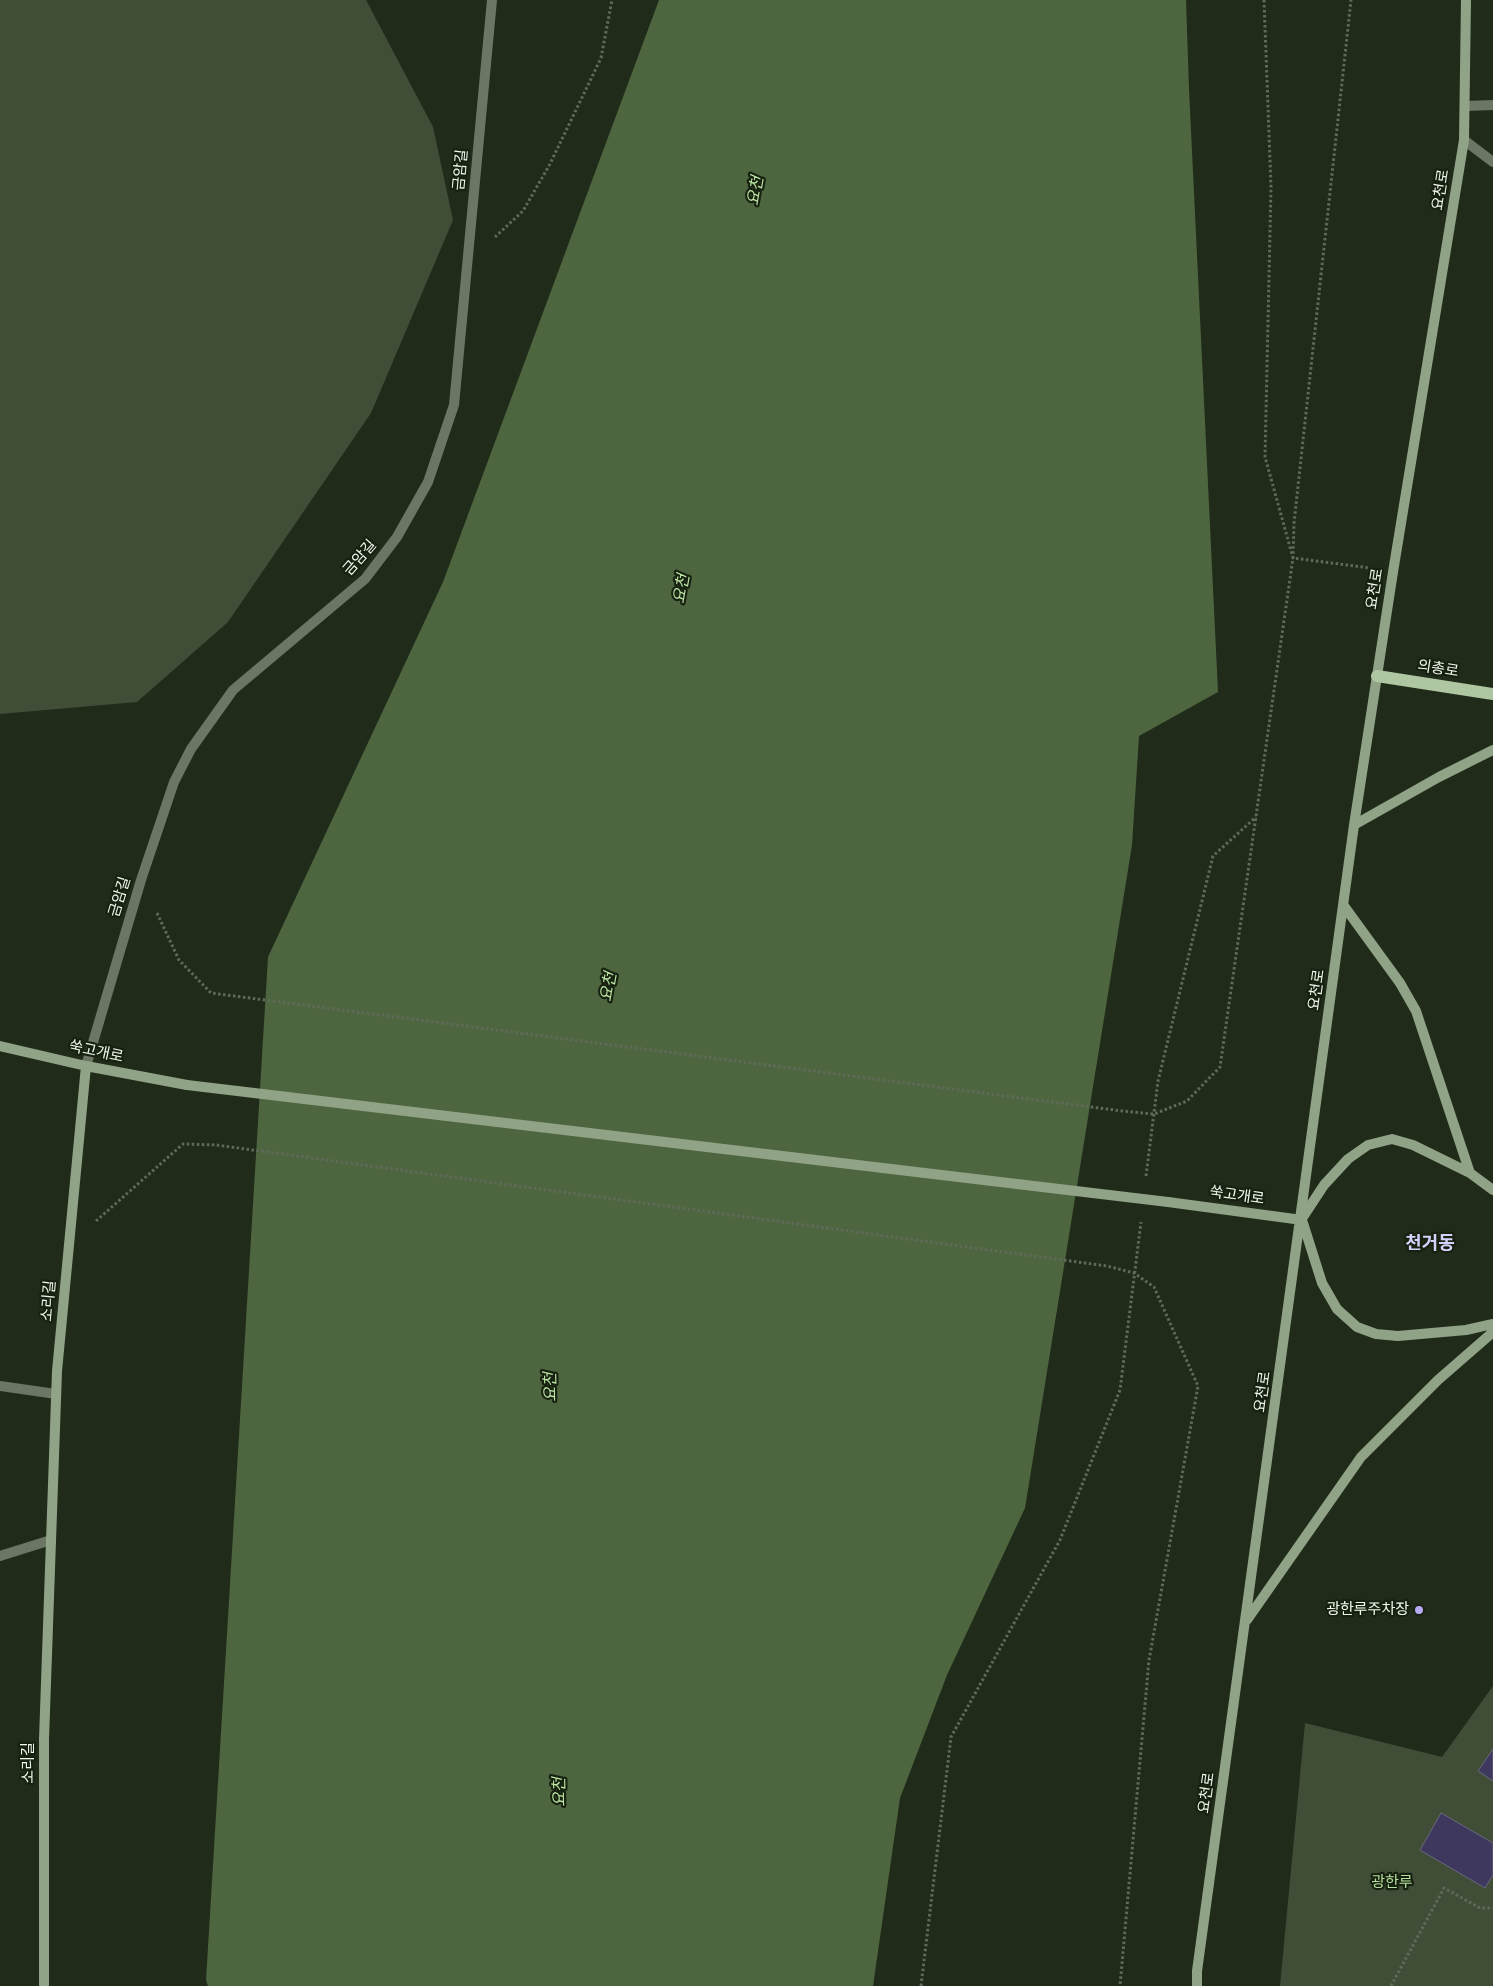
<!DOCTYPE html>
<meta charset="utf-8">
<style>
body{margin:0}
canvas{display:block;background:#202b1a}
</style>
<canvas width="1493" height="1986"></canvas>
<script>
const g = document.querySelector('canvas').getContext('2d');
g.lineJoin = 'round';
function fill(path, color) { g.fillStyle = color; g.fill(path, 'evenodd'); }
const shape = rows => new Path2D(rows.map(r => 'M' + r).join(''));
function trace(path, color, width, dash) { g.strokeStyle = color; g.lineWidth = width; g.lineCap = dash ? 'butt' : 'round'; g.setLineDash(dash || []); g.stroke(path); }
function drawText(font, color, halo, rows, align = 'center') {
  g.font = font + ' "Fira Sans","Noto Sans KR",sans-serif'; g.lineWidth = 4.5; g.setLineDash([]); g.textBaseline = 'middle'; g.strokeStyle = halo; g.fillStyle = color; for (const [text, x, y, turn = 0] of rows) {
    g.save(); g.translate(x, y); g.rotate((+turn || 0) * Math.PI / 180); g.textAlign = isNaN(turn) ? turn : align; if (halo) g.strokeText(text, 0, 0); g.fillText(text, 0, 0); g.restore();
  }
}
fill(shape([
 [0,0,366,0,433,127,453,220,371,413,228,622,137,702,0,714],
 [1493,1686,1493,1986,1280,1986,1305,1723,1442,1757]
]), '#404e38');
fill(shape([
 [659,0,1186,0,1189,89,1218,692,1139,736,1132,845,1025,1508,947,1675,900,1798,873,1986,208,1986,206,1980,268,957,443,582]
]), '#4e663f');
const building = shape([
 [1493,1749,1493,1781,1478,1771,1493,1749],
 [1441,1813,1493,1843,1493,1875,1485,1888,1420,1850,1441,1813]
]);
fill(building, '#3e385e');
trace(building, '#6a687d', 1);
trace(shape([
 [1264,0,1271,187,1265,457,1293,558,1370,568],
 [495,237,523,211,550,164,601,58,612,0],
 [157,913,179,960,211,993,1122,1111,1154,1114,1187,1101,1220,1067,1293,558,1294,523,1351,0],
 [1146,1176,1158,1081,1213,856,1256,817],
 [96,1221,183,1144,216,1145,1107,1266,1134,1273,1154,1287,1198,1386,1149,1660,1120,1986],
 [921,1986,951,1737,1060,1540,1120,1390,1141,1222],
 [1391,1986,1444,1888,1480,1908,1493,1908]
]), '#606a5b', 3, [2.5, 2.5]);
trace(shape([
 [1465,106,1493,105],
 [1464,140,1493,162],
 [86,1066,141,880,174,782,191,749,233,690,365,579,397,537,428,482,454,405,492,0],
 [0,1386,56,1394],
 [0,1556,51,1540]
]), '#6b7665', 10);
trace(shape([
 [1354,825,1439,777,1493,750],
 [1344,906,1400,983,1416,1011,1470,1173],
 [0,1046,86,1066,187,1085],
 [1168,1202,1302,1220],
 [1303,1217,1324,1185,1348,1159,1368,1145,1392,1139,1413,1145,1470,1173,1493,1190],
 [1303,1223,1322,1283,1337,1309,1357,1327,1376,1334,1398,1336,1466,1330,1493,1324],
 [1247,1620,1361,1457,1438,1380,1493,1332],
 [44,1986,44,1739,57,1371,86,1066],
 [1197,1986,1197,1971,1354,825,1393,572,1464,140,1466,0]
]), '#91a387', 10);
trace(shape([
 [1377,676,1493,694]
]), '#afc6a2', 12);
trace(shape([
 [187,1085,1168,1202]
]), '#91a387', 10);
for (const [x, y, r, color] of [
 [1419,1610,5,"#b7abf8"]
]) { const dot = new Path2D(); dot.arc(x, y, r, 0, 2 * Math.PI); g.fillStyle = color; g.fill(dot); trace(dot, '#172110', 2); }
drawText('15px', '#f0f7ec', '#172110', [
 ["금암길",461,170,-85],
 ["요천로",1441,190,-81],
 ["금암길",360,558,-49],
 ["요천로",1375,589,-81],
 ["의총로",1438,669,9],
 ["금암길",120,897,-73],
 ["요천로",1317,990,-82],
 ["쑥고개로",96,1052,12],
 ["쑥고개로",1237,1196,8],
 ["소리길",49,1301,-85],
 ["요천로",1263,1392,-82],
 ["소리길",29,1763,-90],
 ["요천로",1207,1793,-82]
]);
drawText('15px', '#f0f7ec', '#172110', [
 ["광한루주차장",1409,1610]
], 'right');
drawText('15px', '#b6de9e', '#172110', [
 ["광한루",1392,1883]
]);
drawText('italic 16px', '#bde5a5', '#172110', [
 ["요천",756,191,-80],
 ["요천",682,589,-80],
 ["요천",609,987,-80],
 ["요천",551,1387,-91],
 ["요천",560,1792,-91]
]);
drawText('bold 18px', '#d6d0fc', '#172110', [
 ["천거동",1430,1244]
]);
</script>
